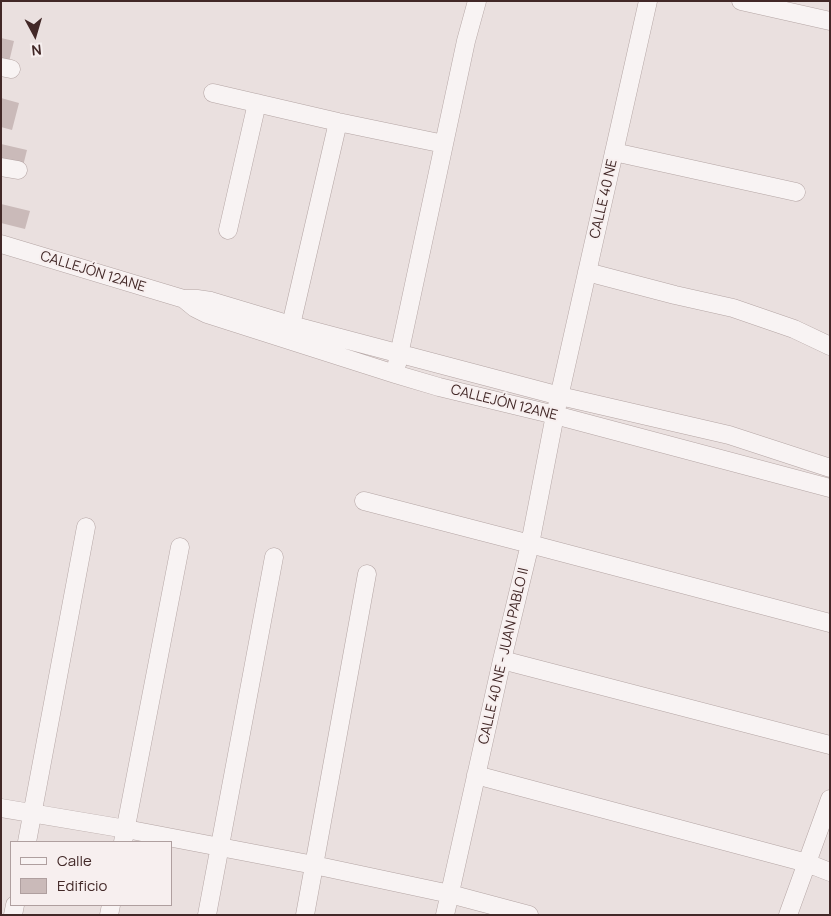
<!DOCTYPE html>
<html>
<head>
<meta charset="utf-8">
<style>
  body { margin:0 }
  #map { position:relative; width:831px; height:916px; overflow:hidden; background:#eae0df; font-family:Manrope,sans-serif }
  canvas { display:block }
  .frame { position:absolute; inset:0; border:2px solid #422827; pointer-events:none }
  .legend { position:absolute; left:10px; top:841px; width:162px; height:65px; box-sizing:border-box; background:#f7efef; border:1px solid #af9f9f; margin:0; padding:6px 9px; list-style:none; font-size:15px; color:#422827 }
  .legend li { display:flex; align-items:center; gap:10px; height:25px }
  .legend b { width:25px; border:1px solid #af9f9f }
  .north { position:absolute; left:10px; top:10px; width:50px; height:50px; -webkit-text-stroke:4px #f7efef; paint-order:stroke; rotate:174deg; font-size:14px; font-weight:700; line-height:20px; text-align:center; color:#422827 }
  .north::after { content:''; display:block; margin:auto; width:18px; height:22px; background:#422827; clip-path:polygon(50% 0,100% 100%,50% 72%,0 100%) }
</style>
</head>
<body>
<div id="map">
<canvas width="831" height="916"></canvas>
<div class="frame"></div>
<ul class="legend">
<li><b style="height:6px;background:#f8f3f3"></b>Calle</li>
<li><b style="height:14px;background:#cabab9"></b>Edificio</li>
</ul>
<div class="north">N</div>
</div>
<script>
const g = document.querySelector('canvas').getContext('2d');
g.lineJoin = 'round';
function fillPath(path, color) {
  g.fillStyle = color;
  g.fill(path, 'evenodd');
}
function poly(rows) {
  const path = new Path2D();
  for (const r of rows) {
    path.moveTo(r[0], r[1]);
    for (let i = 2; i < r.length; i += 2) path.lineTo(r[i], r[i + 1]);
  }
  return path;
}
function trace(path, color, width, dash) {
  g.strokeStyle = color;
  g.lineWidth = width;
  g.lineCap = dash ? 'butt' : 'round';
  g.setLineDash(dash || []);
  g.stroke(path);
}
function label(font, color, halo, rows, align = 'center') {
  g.font = font + ' Manrope,sans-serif';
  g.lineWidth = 4;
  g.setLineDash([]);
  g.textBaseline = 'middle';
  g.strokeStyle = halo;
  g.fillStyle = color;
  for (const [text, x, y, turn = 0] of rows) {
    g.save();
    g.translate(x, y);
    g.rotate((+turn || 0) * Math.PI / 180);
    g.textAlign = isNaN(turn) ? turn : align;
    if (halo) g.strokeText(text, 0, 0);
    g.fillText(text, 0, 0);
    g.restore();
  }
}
const building = poly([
  [1,38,14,41,9,62,1,60],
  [1,98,19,103,12,130,1,127],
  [1,144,27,150,23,166,1,161],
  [1,204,30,211,25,229,1,223]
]);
const minor = poly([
  [741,1,830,21],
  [1,67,11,69],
  [213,93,338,122,444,144],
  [614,152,796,192],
  [1,167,18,170],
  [228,230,257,103],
  [1,244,184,299,197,299,211,301,291,325,560,396,729,435,830,468],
  [587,272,675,295,733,308,794,329,830,346],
  [184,299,195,308,207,314,395,374,439,387,555,415,830,488],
  [291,325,338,122],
  [397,364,466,41,477,1],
  [364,501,530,544,830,623],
  [502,660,830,745],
  [476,775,807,863,830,872],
  [1,808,126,829,314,865,450,894,529,915],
  [27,842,86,527],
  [123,842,180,547],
  [13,915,15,905],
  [109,915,111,905],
  [207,915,274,557],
  [305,915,367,574],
  [445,915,502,660,530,544,555,415,648,1],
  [788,915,830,799]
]);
const streetNames = [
  ["CALLE 40 NE",604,199,-77],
  ["CALLEJÓN 12ANE",93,272,17],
  ["CALLEJÓN 12ANE",504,403,14],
  ["CALLE 40 NE - JUAN PABLO II",504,656,-77]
];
fillPath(building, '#cabab9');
trace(minor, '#b4a5a4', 19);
trace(minor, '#f8f3f3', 18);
label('14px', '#422827', '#f7efef', streetNames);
</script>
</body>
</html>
